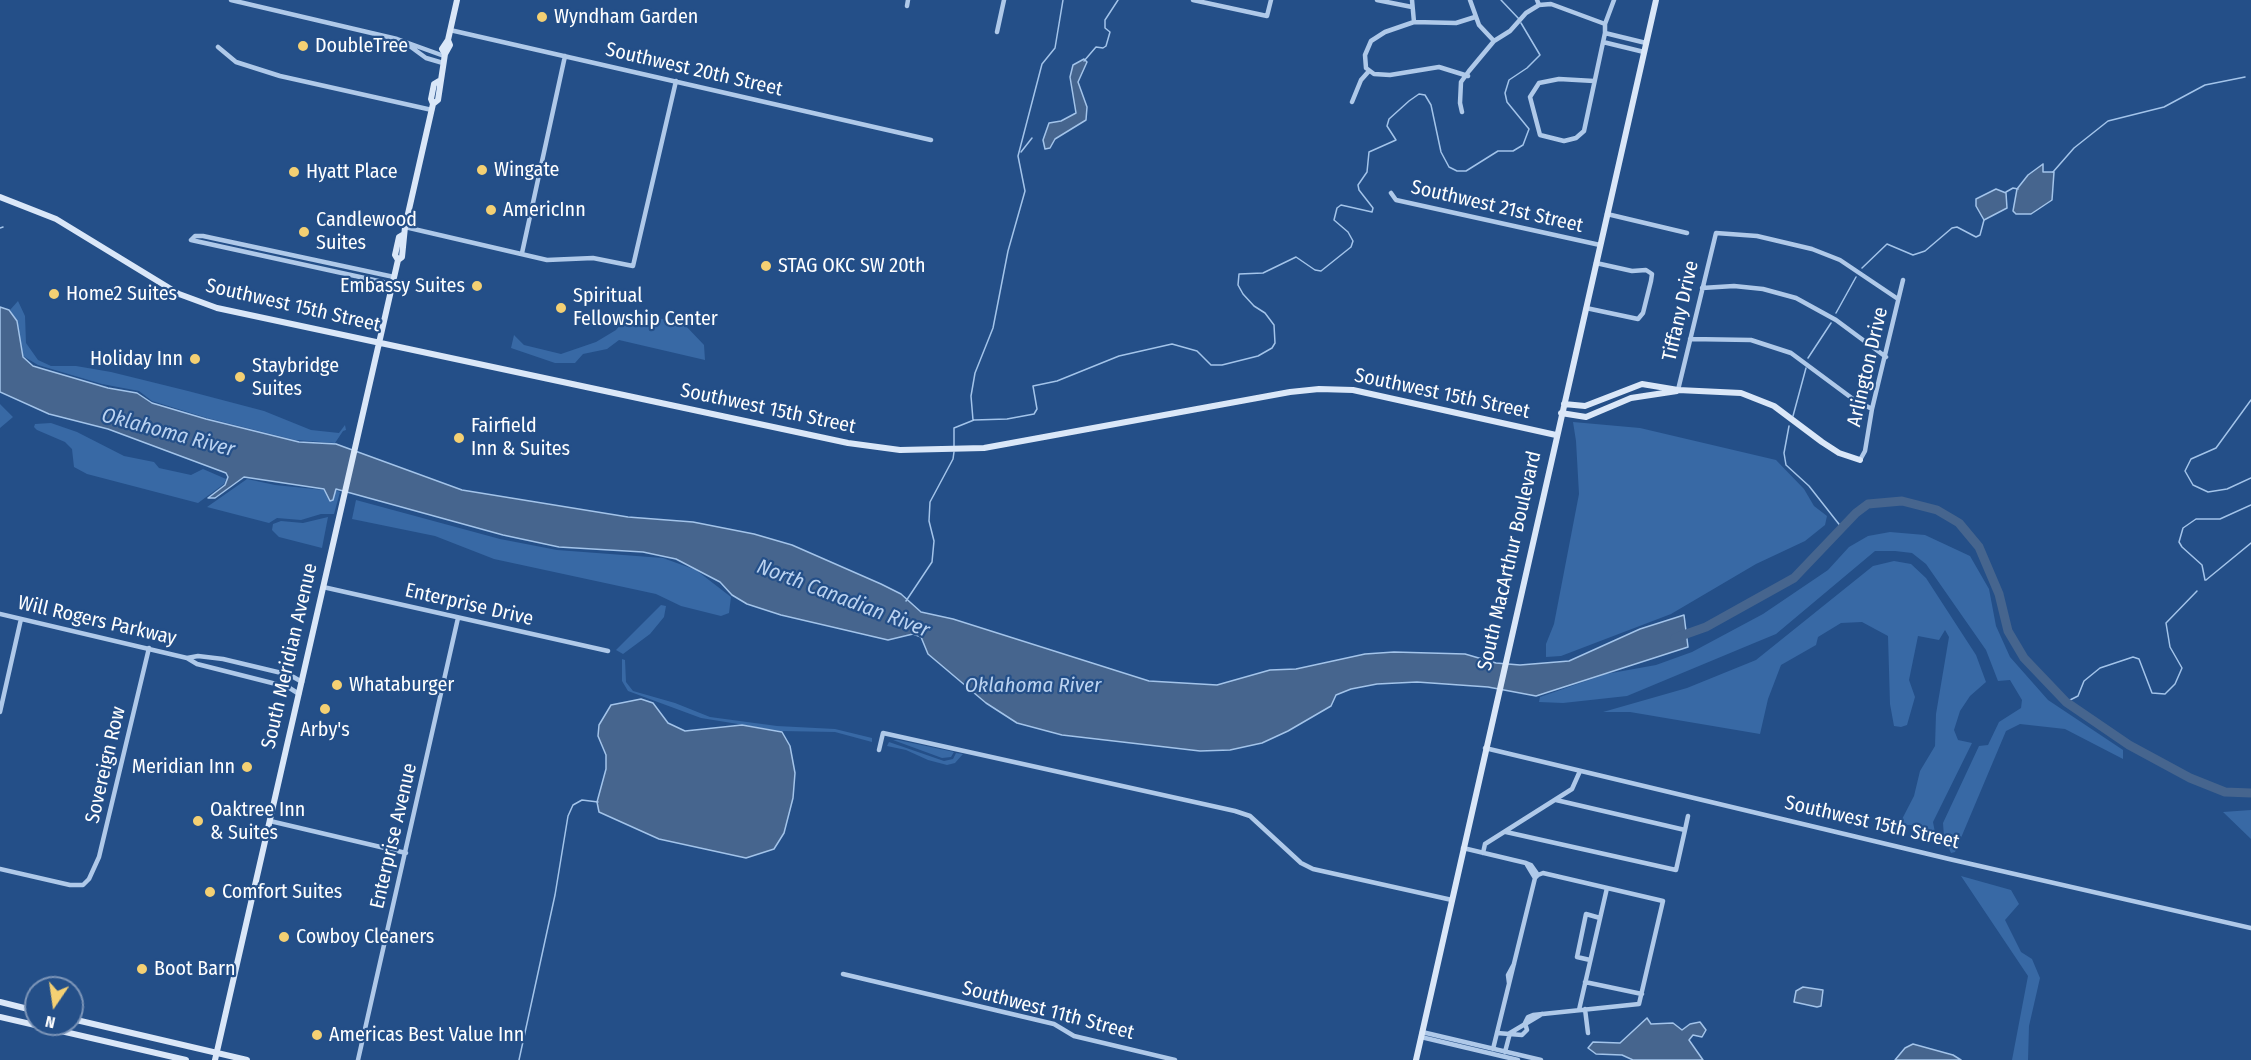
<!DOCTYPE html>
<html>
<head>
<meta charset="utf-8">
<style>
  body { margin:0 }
  #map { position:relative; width:2251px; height:1060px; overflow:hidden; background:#244f88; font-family:"Fira Sans Condensed",sans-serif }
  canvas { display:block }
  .north { position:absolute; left:24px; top:976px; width:60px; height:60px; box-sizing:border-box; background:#244f88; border:2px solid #7c95b8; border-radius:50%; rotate:193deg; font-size:16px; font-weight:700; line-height:24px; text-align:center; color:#fff }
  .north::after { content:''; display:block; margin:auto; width:21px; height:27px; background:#f4d073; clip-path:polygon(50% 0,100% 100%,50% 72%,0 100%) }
</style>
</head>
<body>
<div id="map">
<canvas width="2251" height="1060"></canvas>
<div class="north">N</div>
</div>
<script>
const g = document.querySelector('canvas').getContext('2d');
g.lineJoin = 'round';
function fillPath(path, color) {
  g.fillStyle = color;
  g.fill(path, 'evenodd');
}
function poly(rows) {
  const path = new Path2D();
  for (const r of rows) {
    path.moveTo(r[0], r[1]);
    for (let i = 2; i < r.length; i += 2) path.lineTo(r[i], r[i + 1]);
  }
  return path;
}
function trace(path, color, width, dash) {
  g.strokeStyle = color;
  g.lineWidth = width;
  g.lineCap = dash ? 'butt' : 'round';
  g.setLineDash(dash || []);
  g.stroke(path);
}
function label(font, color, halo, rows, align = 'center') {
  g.font = font + ' "Fira Sans Condensed",sans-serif';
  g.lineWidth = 4.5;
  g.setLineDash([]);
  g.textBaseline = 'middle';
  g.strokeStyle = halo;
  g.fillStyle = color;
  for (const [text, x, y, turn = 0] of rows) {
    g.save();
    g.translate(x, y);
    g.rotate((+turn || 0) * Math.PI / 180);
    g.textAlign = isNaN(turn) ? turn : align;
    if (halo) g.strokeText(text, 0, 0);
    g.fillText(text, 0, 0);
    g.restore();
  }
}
const green = poly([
  [18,301,25,316,26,343,38,360,51,366,76,366,111,372,188,391,264,411,311,430,339,433,345,425,346,430,343,431,335,443,295,440,207,418,152,401,139,391,102,384,38,365,23,356,17,321,10,310],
  [631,312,684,324,704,345,705,360,619,340,607,349,583,354,575,363,555,363,511,348,514,335,524,345,561,354,596,342,616,330],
  [0,404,13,417,0,428],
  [1573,422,1640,428,1776,460,1804,489,1814,506,1827,516,1825,525,1805,541,1756,564,1671,614,1561,656,1546,657,1546,644,1554,624,1579,494,1576,441],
  [51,423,77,432,124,456,154,462,159,468,191,475,203,469,226,479,224,484,198,503,87,474,74,467,72,449,65,442,37,430,34,427,35,424],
  [247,479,275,485,324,490,330,501,333,500,335,490,340,492,334,514,321,514,301,520,277,518,269,523,207,507],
  [356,500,500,539,557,550,663,558,696,570,731,597,729,613,721,616,681,606,656,594,494,559,435,536,352,519],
  [328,517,322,548,279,537,272,530,273,524,281,521,303,523],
  [1890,532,1925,535,1970,556,1989,589,1996,626,2010,657,2048,700,2123,750,2123,759,2065,729,2020,724,2006,731,1955,852,1951,853,1944,837,1943,823,1979,746,1988,745,1999,722,2021,708,2022,700,2010,680,1998,681,1986,650,1926,564,1912,553,1895,551,1875,551,1776,634,1747,646,1627,696,1563,703,1539,702,1540,697,1606,674,1656,665,1692,652,1763,614,1828,570,1849,547,1868,536],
  [1894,561,1911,564,1926,578,1976,655,1986,682,1970,696,1960,711,1954,730,1958,740,1972,743,1933,822,1936,838,1932,841,1914,825,1899,825,1914,796,1920,771,1935,746,1936,714,1949,637,1945,630,1939,640,1918,636,1909,680,1915,697,1907,725,1901,727,1894,726,1890,704,1888,636,1862,622,1841,623,1818,637,1816,645,1781,665,1768,699,1760,734,1630,712,1603,712,1687,688,1756,660,1873,566],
  [661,605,666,606,664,617,650,634,623,654,616,650],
  [622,659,625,660,626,682,633,691,675,703,710,717,777,726,835,729,872,738,872,742,835,732,781,731,701,718,628,691,622,681],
  [893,740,898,740,954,752,951,757,942,758],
  [889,742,944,761,953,759,956,753,963,754,955,763,947,765,928,760,906,750,887,746],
  [2251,810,2251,839,2223,812],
  [1961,876,2011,890,2019,904,2005,920,2021,952,2032,959,2040,978,2029,1026,2028,1060,2012,1060,2028,976]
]);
const water = poly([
  [1084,59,1087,62,1078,82,1087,107,1086,120,1055,139,1050,148,1045,149,1043,140,1049,123,1061,121,1076,113,1070,77,1073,65,1084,59],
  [2043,164,2043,172,2054,172,2052,200,2031,214,2016,214,2013,211,2017,189,2028,175,2043,164],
  [1996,189,2006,193,2007,208,1984,220,1976,206,1976,199,1996,189],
  [0,307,9,310,17,321,23,357,33,366,43,369,108,388,137,393,152,403,206,419,299,442,336,444,462,490,628,517,693,522,754,534,792,545,881,584,901,594,921,612,953,619,1149,681,1217,685,1270,670,1296,669,1365,654,1394,652,1465,654,1496,663,1520,665,1569,661,1640,629,1684,615,1688,647,1536,696,1488,687,1417,682,1377,684,1351,689,1336,695,1331,706,1288,731,1262,743,1230,750,1200,751,1062,735,1017,723,986,703,928,654,921,637,913,634,888,640,781,615,747,604,732,595,720,582,676,559,643,552,559,547,503,535,336,489,333,500,330,501,324,489,244,477,215,498,208,498,225,485,228,477,226,473,108,429,49,414,0,392,0,307],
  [641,699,653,703,668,723,685,731,742,725,782,732,790,746,795,773,793,798,784,833,774,849,746,858,659,839,599,812,597,802,606,769,606,755,598,736,599,725,611,705,641,699],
  [1803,987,1823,990,1821,1006,1817,1007,1794,1002,1796,991,1803,987],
  [1647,1018,1651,1024,1673,1023,1682,1030,1690,1024,1700,1022,1706,1030,1702,1037,1693,1035,1689,1040,1703,1060,1633,1060,1622,1055,1596,1054,1588,1048,1593,1042,1620,1043,1647,1018],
  [1913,1044,1953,1055,1961,1060,1895,1060,1905,1048,1913,1044]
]);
const stream = poly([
  [1501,0,1519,19],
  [1084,61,1096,47,1103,48,1106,46,1110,32,1105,28,1105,20,1118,0],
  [1021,152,1032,138],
  [2053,172,2074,148,2108,121,2164,107,2205,85,2245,77],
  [2006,192,2013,188,2018,189],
  [0,228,3,227],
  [1862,268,1887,244,1913,255,1925,251,1952,228,1957,227,1976,237,1980,235,1984,220],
  [1836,313,1856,277],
  [1808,358,1831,323],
  [2251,400,2216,448,2191,459,2185,471,2193,485,2208,492,2227,489,2251,478],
  [1793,416,1806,368],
  [973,420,971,396,975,373,993,328,1008,251,1025,191,1018,156,1042,64,1055,48,1063,0],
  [1789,426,1784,453,1786,465,1809,486,1842,528],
  [954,448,954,428,974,420,1007,419,1034,414,1037,409,1033,386,1057,381,1119,356,1172,344,1197,351,1211,365,1222,365,1258,356,1272,348,1275,343,1274,325,1265,313,1254,306,1243,294,1238,285,1239,274,1263,273,1296,257,1315,270,1321,271,1351,247,1353,241,1348,232,1334,220,1337,208,1341,205,1372,212,1373,208,1359,190,1358,185,1367,172,1369,152,1396,140,1387,126,1389,119,1409,101,1419,94,1425,95,1431,105,1441,152,1449,167,1457,171,1466,171,1498,151,1513,151,1523,145,1529,129,1507,102,1505,93,1509,80,1527,68,1540,55,1521,23],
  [2205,580,2202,565,2182,547,2179,542,2183,528,2196,519,2220,519,2251,505],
  [2206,580,2251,543],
  [906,601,932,562,934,541,929,521,930,502,953,459,954,452],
  [2066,702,2078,696,2084,681,2100,668,2133,657,2139,659,2152,693,2165,694,2175,684,2182,668,2170,647,2166,623,2197,591],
  [519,1060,555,895,568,816,573,805,582,800,598,802]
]);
const river = poly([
  [1675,638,1706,627,1794,578,1856,513,1868,504,1902,501,1937,510,1959,523,1979,547,1999,594,2008,631,2024,658,2066,702,2129,745,2190,778,2225,792,2251,793]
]);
const street = poly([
  [231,0,397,39,444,56],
  [1193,0,1267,16,1271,0],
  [1377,0,1412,7],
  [1412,0,1414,22],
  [1470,0,1479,25,1494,41],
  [1537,0,1539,5,1551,4,1605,24],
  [907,6,908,0],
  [450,30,931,140],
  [997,32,1004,0],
  [1605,33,1646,43],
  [1603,42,1644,52],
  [218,47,236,62,280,76,432,110],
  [411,47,426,58,443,63],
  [1468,76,1439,67,1390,75,1374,74,1366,68,1365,55,1371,41,1385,32,1414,22,1456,23,1475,17],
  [1594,81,1559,79,1539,83,1530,97,1540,135,1564,141,1576,138,1584,131,1605,33,1605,24,1614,0],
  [1352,102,1361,80,1369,71],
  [1462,112,1460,103,1461,82,1469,71,1494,41,1510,31,1526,13,1539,5],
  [1391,193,1396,200,1600,245],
  [1607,214,1687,233],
  [405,227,547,260,593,258,633,266,676,81],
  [191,240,195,236,203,236,394,277],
  [191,240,392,284],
  [522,253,565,56],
  [1702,288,1734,286,1763,289,1796,298,1836,320,1886,357],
  [1586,308,1638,319,1643,313,1651,281,1652,274,1646,270,1632,271,1596,263],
  [1690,339,1751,340,1791,353,1853,399,1872,409],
  [1678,390,1716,233,1757,236,1812,249,1840,260,1898,299],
  [1860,460,1865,451,1872,409,1903,280],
  [323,587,608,651],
  [0,614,187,658,197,664,288,687,299,694],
  [187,658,198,656,223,659,290,675,302,682],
  [0,712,21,619],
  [1485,748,1949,859,2251,928],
  [879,750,883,733,1235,811,1250,816,1301,863,1313,869,1452,900],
  [270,821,406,853],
  [1685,830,1688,816],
  [1506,832,1676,870,1685,830,1556,800],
  [1463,848,1526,863,1531,865,1538,875],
  [1483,853,1485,844,1572,789,1580,771],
  [1526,863,1535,878],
  [0,869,70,885,83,885,89,879,99,857,149,648],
  [1590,960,1577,957,1586,914,1600,918],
  [843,974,1054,1024,1074,1036,1175,1060],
  [1585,982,1642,994],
  [1509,983,1508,975,1514,964],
  [1585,1009,1588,1033],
  [1579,1010,1607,888],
  [1422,1032,1541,1060],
  [1421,1037,1518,1060],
  [1493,1049,1535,878,1538,875,1543,873,1663,901,1639,1004,1533,1015,1528,1017,1525,1023,1527,1030,1522,1035,1497,1033],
  [1505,1052,1510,1033,1542,1014],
  [358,1060,458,618]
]);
const secondary = poly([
  [445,54,442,49,448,40,457,0],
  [433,104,431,99,434,84,439,81],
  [0,197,56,219,179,294,217,308,848,443,900,450,984,448,1290,392,1319,389,1353,390,1556,435],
  [398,260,395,255,399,237,404,234],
  [1564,404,1585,406,1642,384,1678,390,1741,393,1774,406,1822,442,1839,453,1860,460],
  [1561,413,1586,417,1631,398,1677,391],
  [0,1002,36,1011],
  [0,1017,186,1060],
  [72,1019,247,1060],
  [215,1060,398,260,402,257,405,227,433,104,438,100,445,54,450,45,448,40],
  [1416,1060,1656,0]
]);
const markers = [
  [542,17,6,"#f4d073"],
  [303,46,6,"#f4d073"],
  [482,170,6,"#f4d073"],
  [294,172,6,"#f4d073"],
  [491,210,6,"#f4d073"],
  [304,232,6,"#f4d073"],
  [766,266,6,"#f4d073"],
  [477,286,6,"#f4d073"],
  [54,294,6,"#f4d073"],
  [561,308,6,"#f4d073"],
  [195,359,6,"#f4d073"],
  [240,377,6,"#f4d073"],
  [459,438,6,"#f4d073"],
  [337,685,6,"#f4d073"],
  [325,709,6,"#f4d073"],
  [247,767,6,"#f4d073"],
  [198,821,6,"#f4d073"],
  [210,892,6,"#f4d073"],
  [284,937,6,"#f4d073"],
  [142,969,6,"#f4d073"],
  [317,1035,6,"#f4d073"]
];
const poiNames = [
  ["Wyndham Garden",554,17],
  ["DoubleTree",315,46],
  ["Wingate",494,170],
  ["Hyatt Place",306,172],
  ["AmericInn",503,210],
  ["Candlewood",316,220],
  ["Suites",316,243],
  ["STAG OKC SW 20th",778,266],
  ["Embassy Suites",465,286,"right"],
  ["Home2 Suites",66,294],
  ["Spiritual",573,296],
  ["Fellowship Center",573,319],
  ["Holiday Inn",183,359,"right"],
  ["Staybridge",252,366],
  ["Suites",252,389],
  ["Fairfield",471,426],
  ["Inn & Suites",471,449],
  ["Whataburger",349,685],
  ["Arby's",325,730,"center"],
  ["Meridian Inn",235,767,"right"],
  ["Oaktree Inn",210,810],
  ["& Suites",210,833],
  ["Comfort Suites",222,892],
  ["Cowboy Cleaners",296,937],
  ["Boot Barn",154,969],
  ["Americas Best Value Inn",329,1035]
];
const streetNames = [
  ["Southwest 20th Street",694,70,13],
  ["Southwest 21st Street",1497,207,13],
  ["Southwest 15th Street",293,306,13],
  ["Tiffany Drive",1681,311,-77],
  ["Arlington Drive",1868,367,-77],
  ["Southwest 15th Street",1442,394,12],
  ["Southwest 15th Street",768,409,12],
  ["South MacArthur Boulevard",1510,561,-77],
  ["Enterprise Drive",469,605,13],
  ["Will Rogers Parkway",97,621,13],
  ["South Meridian Avenue",290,656,-77],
  ["Sovereign Row",106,765,-77],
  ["Southwest 15th Street",1872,823,13],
  ["Enterprise Avenue",394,836,-77],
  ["Southwest 11th Street",1048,1011,15]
];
const waterNames = [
  ["Oklahoma River",168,433,15],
  ["North Canadian River",843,599,21],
  ["Oklahoma River",1033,686]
];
fillPath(green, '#3869a5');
fillPath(water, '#46658e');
trace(water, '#a3c4ea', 1.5);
trace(stream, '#a3c4ea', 1.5);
trace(river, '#46658e', 9);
trace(street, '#afc9e9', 4.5);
trace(secondary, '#dae7f8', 6);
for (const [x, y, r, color] of markers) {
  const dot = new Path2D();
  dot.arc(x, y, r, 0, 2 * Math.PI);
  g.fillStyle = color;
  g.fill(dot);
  trace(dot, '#244f88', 2);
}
label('20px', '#fff', '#244f88', poiNames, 'left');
label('20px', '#fff', '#244f88', streetNames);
label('italic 21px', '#bbd3f1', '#244f88', waterNames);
</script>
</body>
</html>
